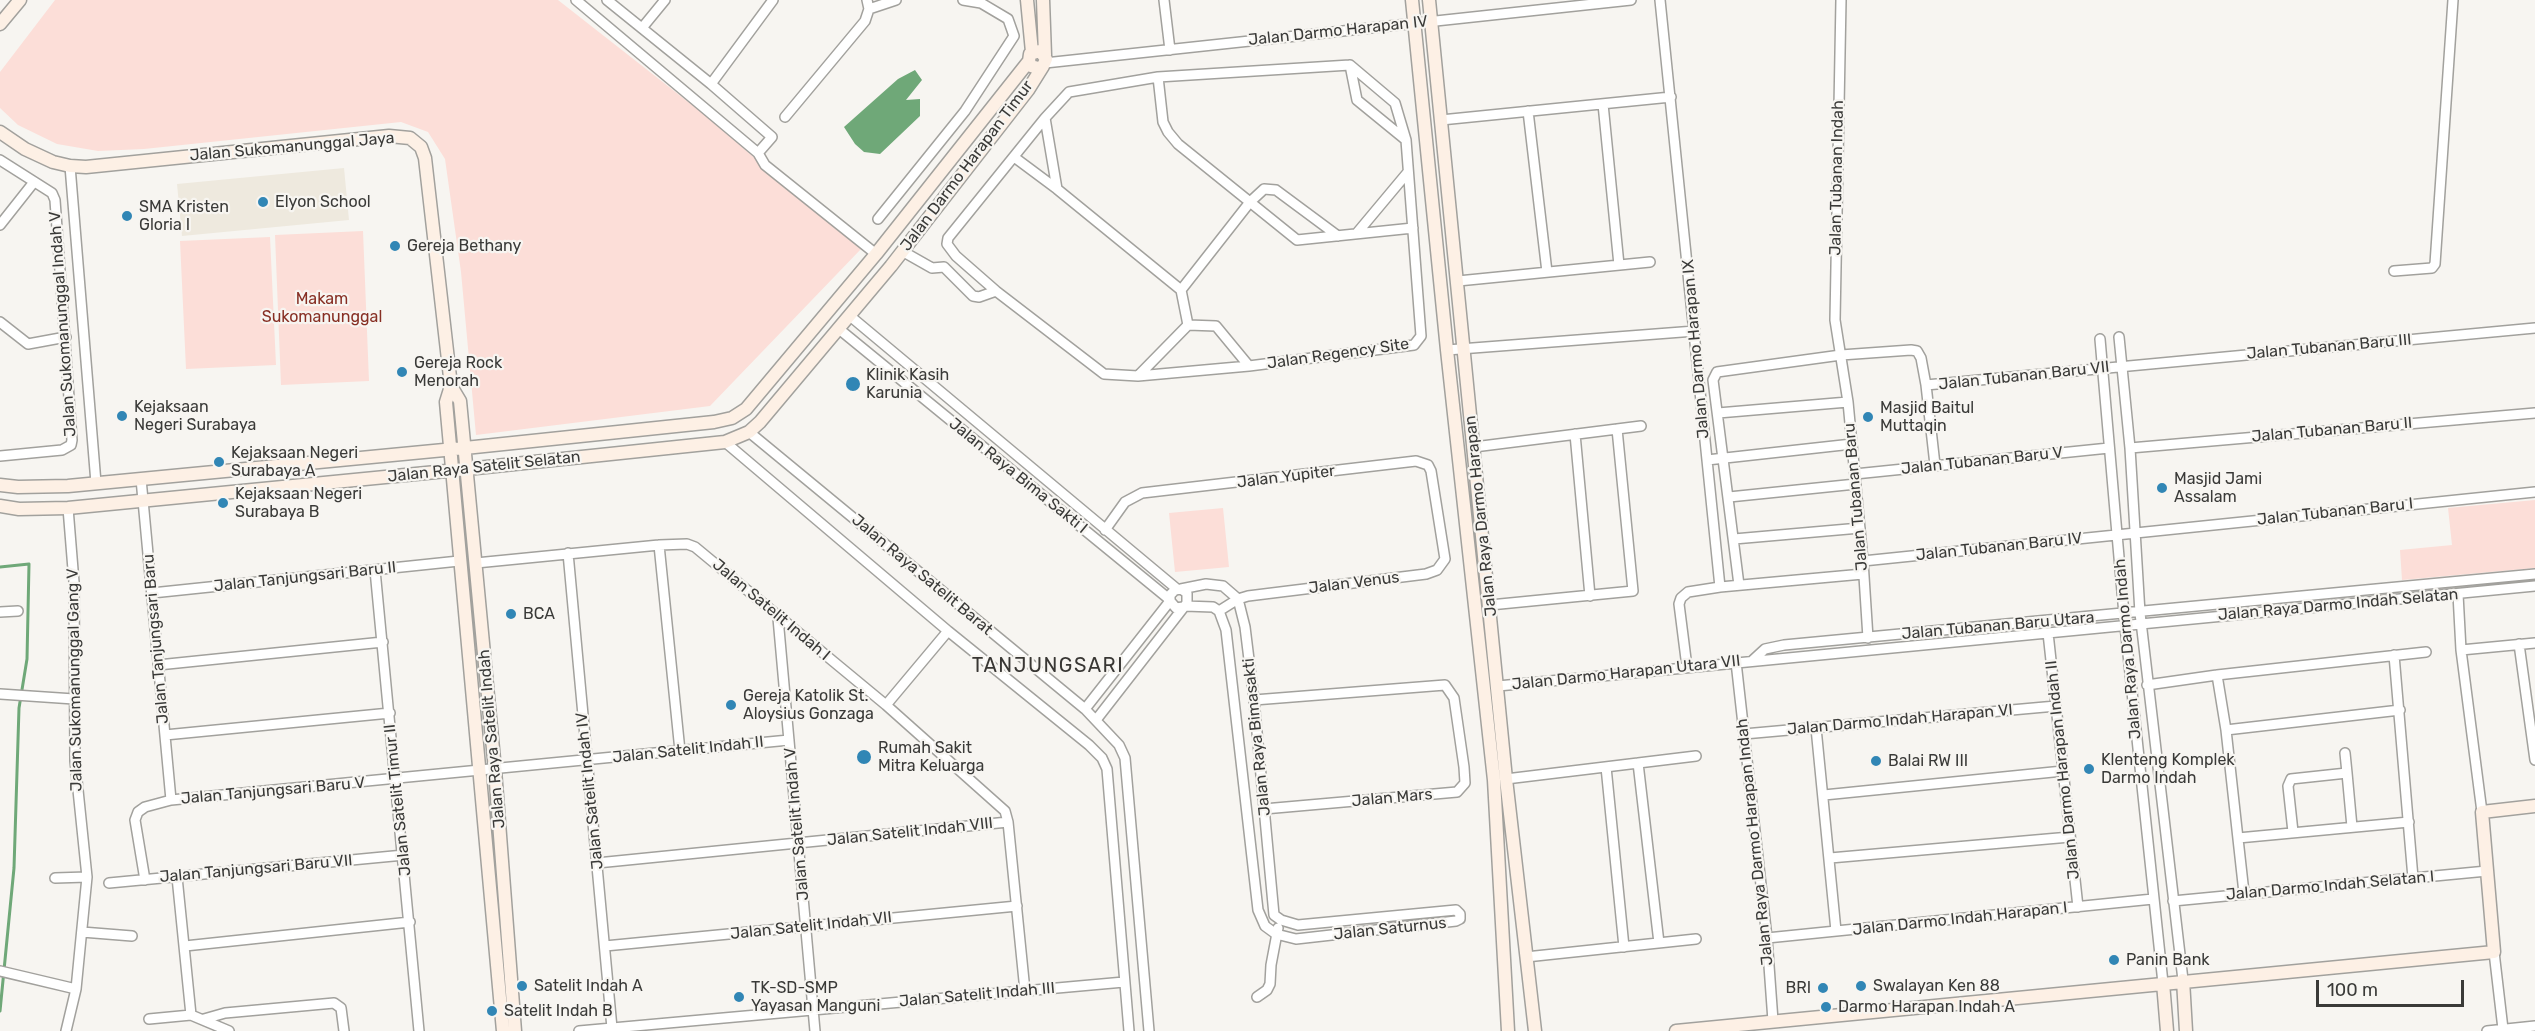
<!DOCTYPE html>
<html>
<head>
<meta charset="utf-8">
<style>
  body { margin:0 }
  #map { position:relative; width:2535px; height:1031px; overflow:hidden; background:#f7f5f1; font-family:Rubik,sans-serif }
  canvas { display:block }
  .scale { position:absolute; left:2316px; top:980px; width:148px; height:27px; box-sizing:border-box; border:3px solid #3a3a38; border-top:0; padding-left:8px; font-size:18px; line-height:21px; white-space:nowrap; color:#3a3a38; -webkit-text-stroke:4px #f7f5f1; paint-order:stroke }
</style>
</head>
<body>
<div id="map">
<canvas width="2535" height="1031"></canvas>
<div class="scale">100 m</div>
</div>
<script>
const g = document.querySelector('canvas').getContext('2d');
g.lineJoin = 'round';
function fillPath(path, color) {
  g.fillStyle = color;
  g.fill(path, 'evenodd');
}
function poly(rows) {
  const path = new Path2D();
  for (const r of rows) {
    path.moveTo(r[0], r[1]);
    for (let i = 2; i < r.length; i += 2) path.lineTo(r[i], r[i + 1]);
  }
  return path;
}
function trace(path, color, width, dash) {
  g.strokeStyle = color;
  g.lineWidth = width;
  g.lineCap = dash ? 'butt' : 'round';
  g.setLineDash(dash || []);
  g.stroke(path);
}
function label(font, color, halo, rows, align = 'center') {
  g.font = font + ' Rubik,sans-serif';
  g.lineWidth = 4.5;
  g.setLineDash([]);
  g.textBaseline = 'middle';
  g.strokeStyle = halo;
  g.fillStyle = color;
  for (const [text, x, y, turn = 0] of rows) {
    g.save();
    g.translate(x, y);
    g.rotate((+turn || 0) * Math.PI / 180);
    g.textAlign = isNaN(turn) ? turn : align;
    if (halo) g.strokeText(text, 0, 0);
    g.fillText(text, 0, 0);
    g.restore();
  }
}
const built = poly([
  [344,168,349,220,182,236,177,184]
]);
const green = poly([
  [55,0,558,0,701,112,861,249,710,406,476,435,461,272,445,159,428,132,401,122,144,149,98,151,57,144,18,125,0,108,0,72],
  [363,231,369,381,281,385,275,235],
  [270,237,276,365,186,369,180,241],
  [2535,500,2535,568,2402,580,2400,550,2452,545,2448,508],
  [1223,508,1229,567,1175,572,1169,513]
]);
const water = poly([
  [915,70,922,80,906,100,920,99,920,116,880,154,864,152,855,144,844,127,898,79]
]);
const stream = poly([
  [0,567,29,564,27,659,19,708,14,868,0,1011]
]);
const street = poly([
  [576,0,758,153,765,165,876,254],
  [607,0,711,84,772,137,758,153],
  [1164,0,1170,50],
  [1660,0,1720,587,1688,592,1681,598,1679,604,1687,667],
  [1841,0,1835,320,1848,402,1863,561,1868,638],
  [869,9,896,0],
  [642,28,665,0],
  [1045,63,1631,0],
  [1350,65,1395,103,1406,140,1421,336,1414,345,1249,366,1138,376,1104,374,996,291,956,256,947,244,948,238,1045,118,1069,92,1158,77,1350,65],
  [1350,65,1357,100,1406,140],
  [1158,77,1163,122,1168,132,1178,144,1297,240,1413,228],
  [711,84,773,0],
  [1603,104,1619,265],
  [1528,111,1547,272],
  [785,117,865,21,869,9,867,0],
  [1045,118,1057,189],
  [1441,120,1671,97],
  [1014,157,1057,189,1181,290,1188,325,1138,376],
  [0,160,52,193,55,200,72,440,71,445,62,450,0,456],
  [70,166,96,483],
  [878,219,965,111,1014,36,1008,19,981,3,963,0],
  [0,225,34,182],
  [1357,233,1408,172],
  [902,251,932,268,944,267,973,296,979,297,996,291],
  [2394,271,2432,268,2435,264,2453,0],
  [1458,281,1650,262],
  [1181,290,1250,202,1264,189,1276,190,1338,236],
  [850,316,1177,589],
  [0,322,28,344,66,337],
  [1188,325,1216,326,1249,366],
  [839,329,1169,599],
  [2119,337,2130,448,2140,613,2183,980],
  [2100,339,2125,626,2163,983],
  [1447,350,1695,331],
  [1926,385,2535,328],
  [1718,413,1848,402],
  [749,432,1085,709,1119,745,1125,758,1149,1031],
  [1575,434,1590,596],
  [725,442,948,631,1089,745,1102,758,1107,769,1129,1031],
  [1474,447,1641,426],
  [2130,448,2535,413],
  [1707,460,1852,444],
  [1855,474,2109,448],
  [141,479,171,800],
  [1729,497,1856,484],
  [1105,530,1125,502,1142,493,1416,461,1428,465,1431,471,1445,559,1437,570,1426,574,1248,596,1238,599,1219,611],
  [1734,539,1860,528],
  [659,545,680,751],
  [568,553,612,1028],
  [1863,561,2535,492],
  [476,563,659,545,687,544,695,547,886,705,1005,811,1008,822,1025,991],
  [375,570,419,1031],
  [1739,585,1713,380,1717,372,1841,355,1911,350,1917,351,1921,358,1926,385,1935,465],
  [1720,587,1863,574],
  [1181,589,1206,584,1223,586,1238,599,1245,627,1254,700,1274,915,1281,920,1298,925,1456,910,1460,914,1460,919,1456,921,1296,939,1276,934,1265,926,1258,910,1226,630,1219,611,1213,607,1185,606],
  [152,593,459,561],
  [2458,594,2461,650,2482,812],
  [1490,605,1633,591,1617,429],
  [0,612,18,611],
  [778,618,815,1031],
  [2048,633,2078,907],
  [2519,644,2535,760],
  [2461,650,2535,643],
  [2394,655,2413,878],
  [1753,660,1765,649,1784,645,2535,574],
  [1736,662,1767,938,1773,1021],
  [158,665,383,642],
  [2217,675,2226,730,2244,893],
  [2147,685,2217,675,2426,652],
  [1498,686,2535,586],
  [0,694,74,699],
  [1254,700,1445,685,1454,698,1464,767,1465,783,1457,792,1264,809],
  [886,705,948,631],
  [1085,709,1170,601],
  [1096,720,1187,603,1187,593,1181,589,1175,590,1170,595,1170,601,1176,608,1183,607],
  [1816,728,1836,931],
  [2226,730,2400,710],
  [1744,734,2056,706],
  [165,735,390,713],
  [2345,753,2347,773],
  [1638,763,1659,943],
  [1606,767,1624,947],
  [1506,779,1696,756],
  [1824,795,2063,771],
  [2293,832,2288,786,2291,779,2347,773,2352,827],
  [2238,838,2409,822],
  [1830,858,2070,837],
  [597,863,1008,822],
  [177,877,191,1015],
  [55,878,87,877],
  [145,880,135,820,138,812,145,807,171,800,789,740],
  [109,883,404,855],
  [2173,901,2487,871],
  [82,932,132,936],
  [1767,938,2153,899],
  [185,946,410,922],
  [605,946,1017,906],
  [2494,952,2503,1029],
  [1526,957,1696,939],
  [0,971,76,989],
  [1257,997,1267,990,1270,984,1271,965,1278,928],
  [149,1019,191,1015,229,1031],
  [204,1019,225,1013,334,1003,341,1008,344,1031],
  [66,1031,76,989,87,877,75,761,74,582,68,508],
  [579,1031,1124,982],
  [2487,1031,2535,1026]
]);
const secondary = poly([
  [1027,0,1032,52],
  [1043,0,1045,55],
  [1412,0,1447,350,1494,780,1508,1031],
  [1429,0,1506,779,1535,1031],
  [0,24,20,0],
  [0,132,25,149,53,162,70,166,86,167,389,136,410,138,421,147,425,158,451,386,460,401,495,770,515,1031],
  [451,386,446,402,503,1031],
  [0,485,18,487,68,486,465,448,714,422,732,418,746,409,876,254,1029,61,1030,54,1040,51,1046,59,1043,66,1038,68,1031,66,1029,61],
  [0,506,19,509,68,508,467,469,725,442,749,432,760,422,891,266,1028,90,1043,66],
  [2183,980,2186,1031],
  [2163,983,2167,1031],
  [1676,1031,2494,952,2482,812,2535,806]
]);
const markers = [
  [263,202,6,"#3186b5"],
  [127,216,6,"#3186b5"],
  [395,246,6,"#3186b5"],
  [402,372,6,"#3186b5"],
  [853,384,8,"#3186b5"],
  [122,416,6,"#3186b5"],
  [1868,417,6,"#3186b5"],
  [219,462,6,"#3186b5"],
  [2162,488,6,"#3186b5"],
  [223,503,6,"#3186b5"],
  [511,614,6,"#3186b5"],
  [731,705,6,"#3186b5"],
  [864,757,8,"#3186b5"],
  [1876,761,6,"#3186b5"],
  [2089,769,6,"#3186b5"],
  [2114,960,6,"#3186b5"],
  [522,986,6,"#3186b5"],
  [1861,986,6,"#3186b5"],
  [1823,988,6,"#3186b5"],
  [739,997,6,"#3186b5"],
  [1826,1007,6,"#3186b5"],
  [492,1011,6,"#3186b5"]
];
const streetNames = [
  ["Jalan Darmo Harapan IV",1338,31,-6],
  ["Jalan Sukomanunggal Jaya",292,147,-5],
  ["Jalan Darmo Harapan Timur",967,166,-53],
  ["Jalan Tubanan Indah",1837,178,-89],
  ["Jalan Sukomanunggal Indah V",63,324,-94],
  ["Jalan Tubanan Baru III",2329,347,-5],
  ["Jalan Darmo Harapan IX",1696,349,-95],
  ["Jalan Regency Site",1338,354,-8],
  ["Jalan Tubanan Baru VII",2024,376,-6],
  ["Jalan Tubanan Baru II",2332,430,-5],
  ["Jalan Tubanan Baru V",1982,461,-6],
  ["Jalan Raya Satelit Selatan",484,467,-6],
  ["Jalan Raya Bima Sakti I",1018,476,39],
  ["Jalan Yupiter",1286,477,-7],
  ["Jalan Tubanan Baru",1856,497,-95],
  ["Jalan Tubanan Baru I",2335,512,-6],
  ["Jalan Raya Darmo Harapan",1481,516,-96],
  ["Jalan Tubanan Baru IV",1999,547,-6],
  ["Jalan Raya Satelit Barat",922,575,40],
  ["Jalan Tanjungsari Baru II",305,577,-6],
  ["Jalan Venus",1354,583,-7],
  ["Jalan Raya Darmo Indah Selatan",2338,605,-5],
  ["Jalan Satelit Indah I",771,610,40],
  ["Jalan Tubanan Baru Utara",1998,626,-5],
  ["Jalan Tanjungsari Baru",156,639,-95],
  ["Jalan Raya Darmo Indah",2128,649,-95],
  ["Jalan Darmo Harapan Utara VII",1626,673,-6],
  ["Jalan Sukomanunggal Gang V",75,680,-91],
  ["Jalan Darmo Indah Harapan VI",1900,720,-5],
  ["Jalan Raya Bimasakti",1257,737,-96],
  ["Jalan Raya Satelit Indah",492,739,-95],
  ["Jalan Satelit Indah II",688,750,-6],
  ["Jalan Darmo Harapan Indah II",2063,770,-96],
  ["Jalan Tanjungsari Baru V",273,791,-5],
  ["Jalan Satelit Indah IV",590,791,-96],
  ["Jalan Mars",1392,798,-5],
  ["Jalan Satelit Timur II",398,800,-96],
  ["Jalan Satelit Indah V",797,824,-95],
  ["Jalan Satelit Indah VIII",910,832,-6],
  ["Jalan Raya Darmo Harapan Indah",1755,842,-96],
  ["Jalan Tanjungsari Baru VII",256,869,-5],
  ["Jalan Darmo Indah Selatan I",2330,886,-5],
  ["Jalan Darmo Indah Harapan I",1960,919,-6],
  ["Jalan Satelit Indah VII",811,926,-6],
  ["Jalan Saturnus",1390,929,-6],
  ["Jalan Satelit Indah III",977,995,-5]
];
const poiNames = [
  ["Elyon School",275,202],
  ["SMA Kristen",139,207],
  ["Gloria I",139,225],
  ["Gereja Bethany",407,246],
  ["Gereja Rock",414,363],
  ["Menorah",414,381],
  ["Klinik Kasih",866,375],
  ["Karunia",866,393],
  ["Kejaksaan",134,407],
  ["Negeri Surabaya",134,425],
  ["Masjid Baitul",1880,408],
  ["Muttaqin",1880,426],
  ["Kejaksaan Negeri",231,453],
  ["Surabaya A",231,471],
  ["Masjid Jami",2174,479],
  ["Assalam",2174,497],
  ["Kejaksaan Negeri",235,494],
  ["Surabaya B",235,512],
  ["BCA",523,614],
  ["Gereja Katolik St.",743,696],
  ["Aloysius Gonzaga",743,714],
  ["Rumah Sakit",878,748],
  ["Mitra Keluarga",878,766],
  ["Klenteng Komplek",2101,760],
  ["Darmo Indah",2101,778],
  ["Balai RW III",1888,761],
  ["Panin Bank",2126,960],
  ["Satelit Indah A",534,986],
  ["Swalayan Ken 88",1873,986],
  ["TK-SD-SMP",751,988],
  ["Yayasan Manguni",751,1006],
  ["BRI",1811,988,"right"],
  ["Darmo Harapan Indah A",1838,1007],
  ["Satelit Indah B",504,1011]
];
const parkNames = [
  ["Makam",322,299],
  ["Sukomanunggal",322,317]
];
const quarterNames = [
  ["TANJUNGSARI",1048,666]
];
fillPath(built, '#eee9de');
fillPath(green, '#fcded8');
fillPath(water, '#6fa878');
trace(stream, '#6fa878', 3);
trace(street, '#a2a19d', 12);
trace(secondary, '#a2a19d', 15);
trace(street, '#fff', 9);
trace(secondary, '#fdf0e5', 12);
for (const [x, y, r, color] of markers) {
  const dot = new Path2D();
  dot.arc(x, y, r, 0, 2 * Math.PI);
  g.fillStyle = color;
  g.fill(dot);
  trace(dot, '#f7f5f1', 2);
}
label('16px', '#3a3a38', '#f7f5f1', streetNames);
label('16px', '#3a3a38', '#f7f5f1', poiNames, 'left');
label('16px', '#872f24', '#f7f5f1', parkNames);
g.letterSpacing = '1.5px';
label('20px', '#393734', '#f7f5f1', quarterNames);
g.letterSpacing = '0px';
</script>
</body>
</html>
